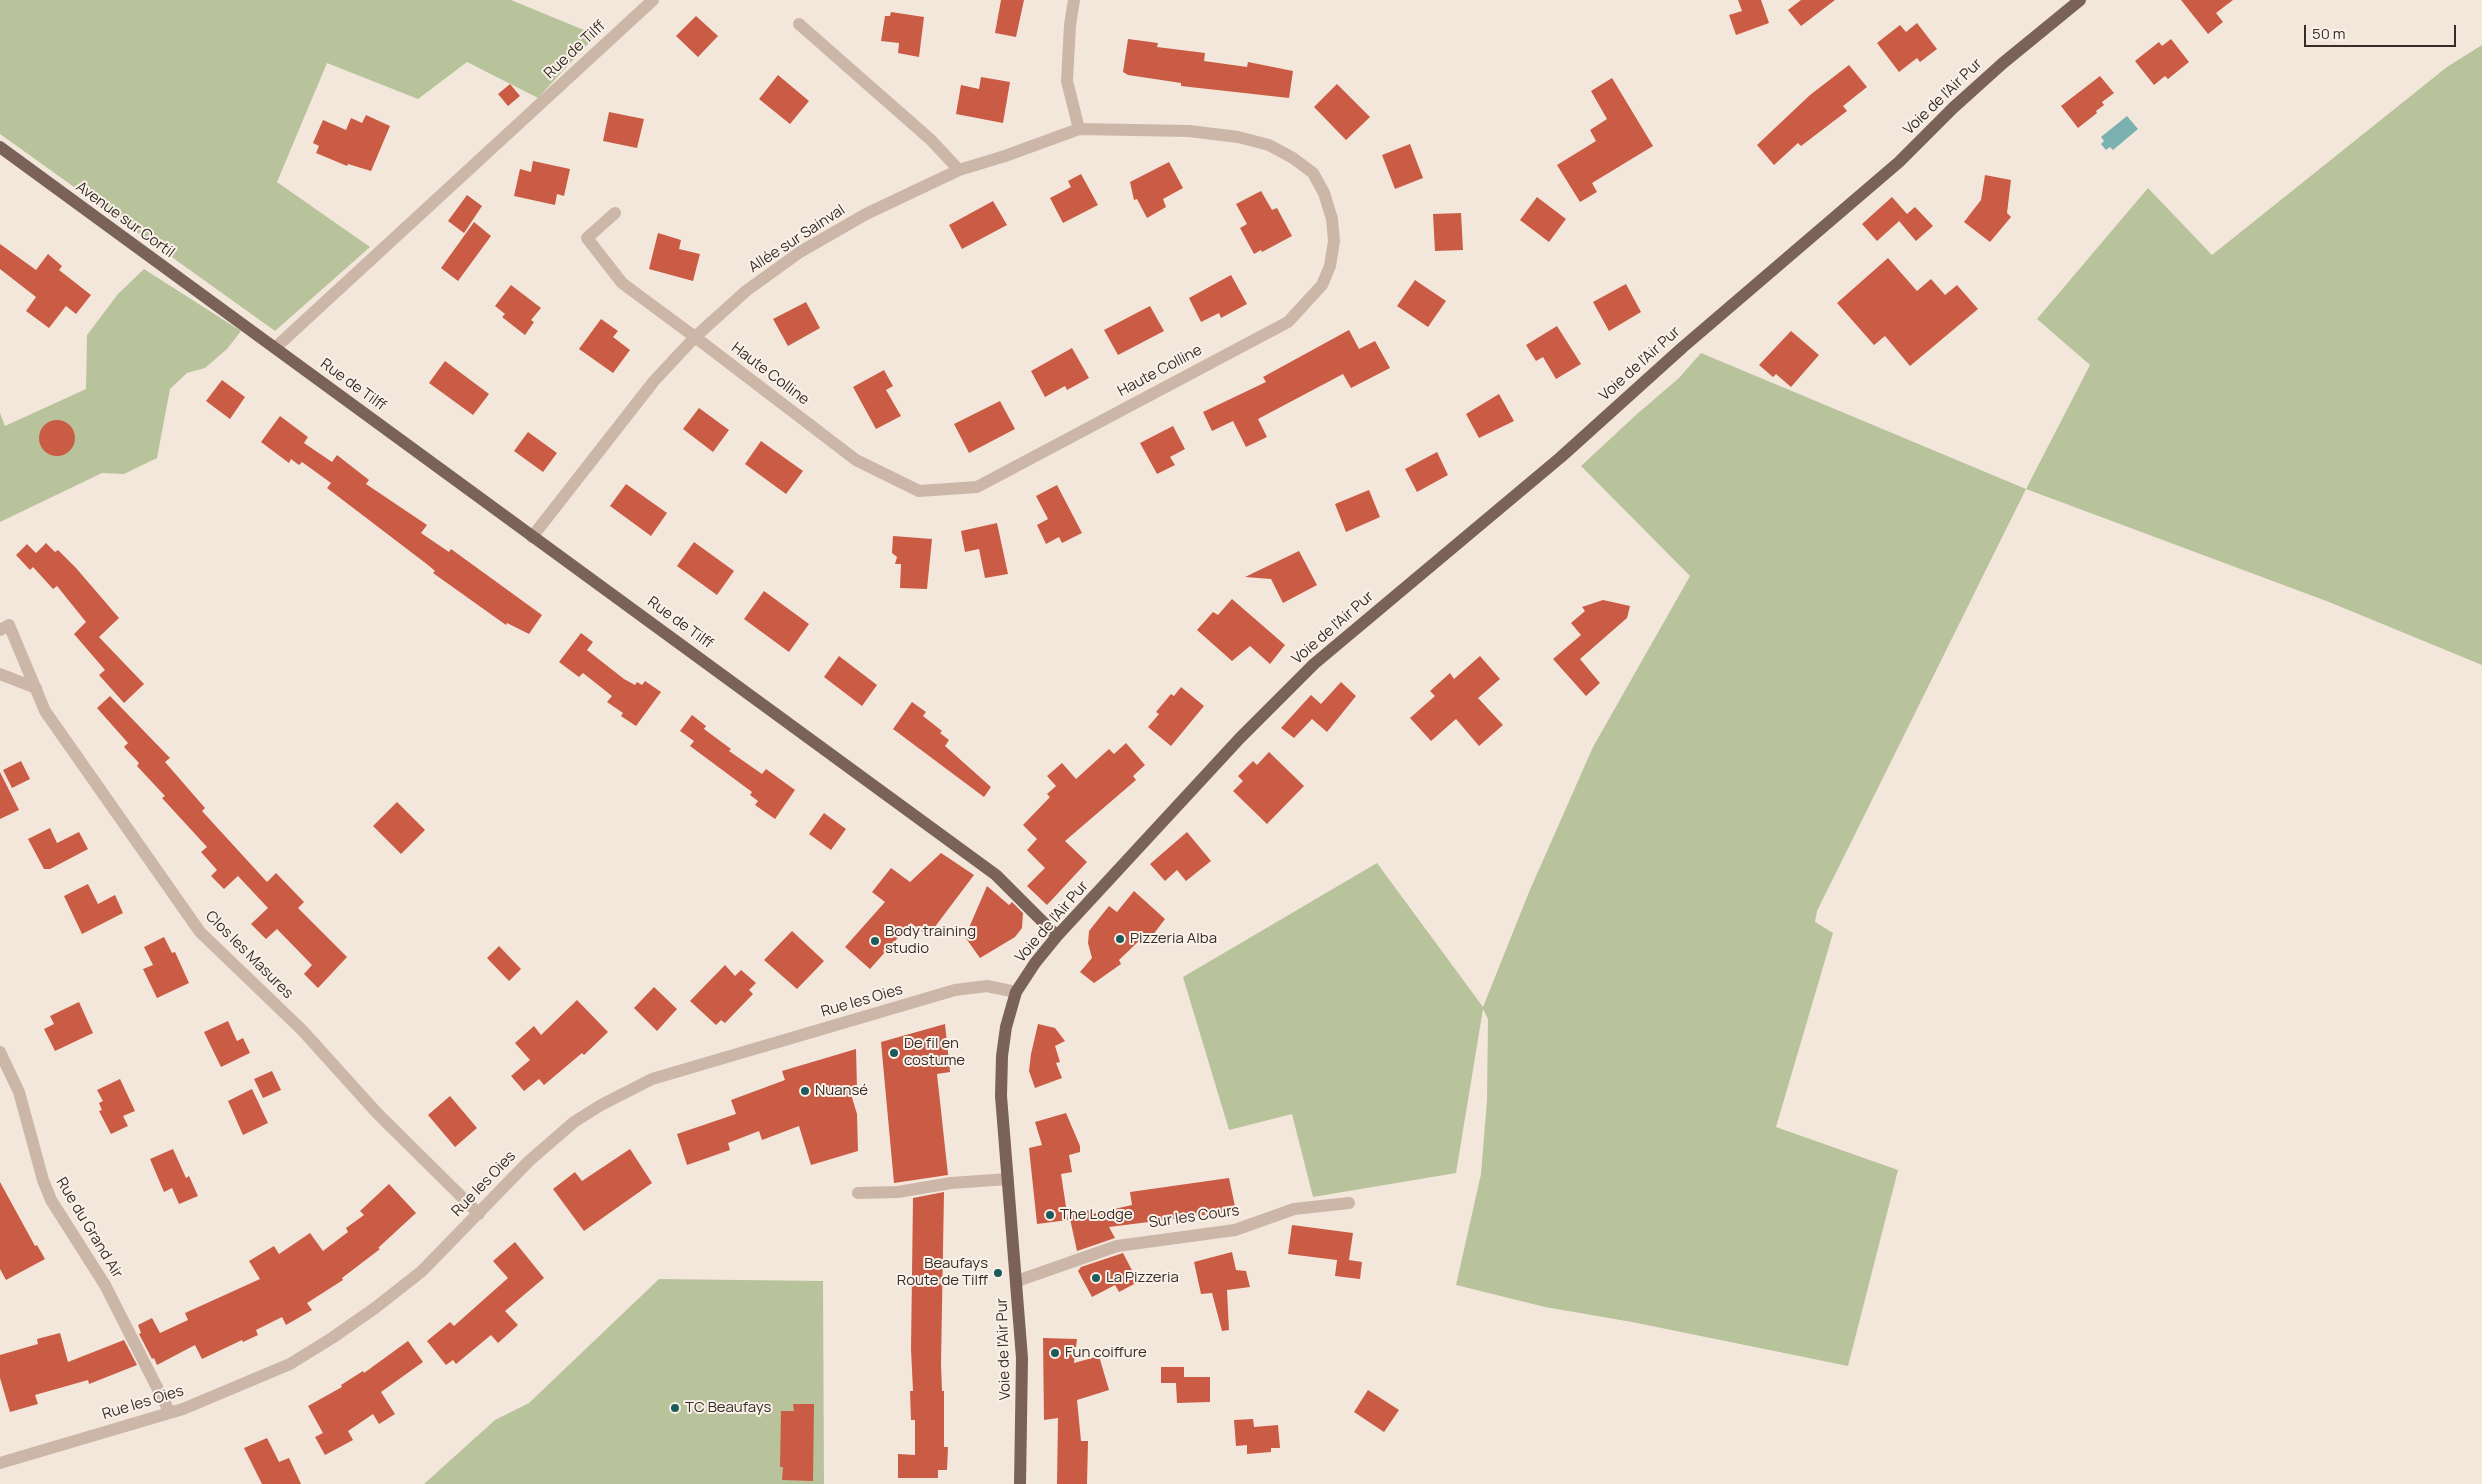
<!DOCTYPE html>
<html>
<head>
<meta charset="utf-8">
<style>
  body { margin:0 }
  #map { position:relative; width:2482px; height:1484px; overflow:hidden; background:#f3e7dc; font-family:Manrope,sans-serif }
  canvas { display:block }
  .scale { position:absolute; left:2304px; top:25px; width:152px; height:22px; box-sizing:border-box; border:2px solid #382c28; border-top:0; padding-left:6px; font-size:15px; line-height:18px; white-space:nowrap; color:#382c28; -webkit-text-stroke:4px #faf1e9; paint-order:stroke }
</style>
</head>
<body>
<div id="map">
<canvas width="2482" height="1484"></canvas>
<div class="scale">50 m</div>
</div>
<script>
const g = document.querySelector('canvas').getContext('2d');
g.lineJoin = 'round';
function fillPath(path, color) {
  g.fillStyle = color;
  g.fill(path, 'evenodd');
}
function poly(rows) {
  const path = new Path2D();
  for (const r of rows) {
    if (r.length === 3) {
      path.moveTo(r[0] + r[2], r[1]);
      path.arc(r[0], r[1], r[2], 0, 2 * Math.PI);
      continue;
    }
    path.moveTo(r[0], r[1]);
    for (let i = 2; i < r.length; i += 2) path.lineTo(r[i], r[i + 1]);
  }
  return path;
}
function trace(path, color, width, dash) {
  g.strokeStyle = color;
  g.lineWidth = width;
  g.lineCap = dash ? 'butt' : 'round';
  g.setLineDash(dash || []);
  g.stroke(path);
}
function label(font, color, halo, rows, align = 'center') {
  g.font = font + ' Manrope,sans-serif';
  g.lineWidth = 4;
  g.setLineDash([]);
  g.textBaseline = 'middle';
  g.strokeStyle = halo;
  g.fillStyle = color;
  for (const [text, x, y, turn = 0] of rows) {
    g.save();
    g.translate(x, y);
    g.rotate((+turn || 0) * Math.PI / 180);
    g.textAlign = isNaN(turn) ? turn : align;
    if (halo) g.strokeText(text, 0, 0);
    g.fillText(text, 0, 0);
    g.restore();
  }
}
const green = poly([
  [0,0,511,0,596,35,538,98,467,62,418,99,327,63,277,182,370,247,275,331,0,134],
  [2482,45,2482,665,2329,602,2026,489,1817,911,1815,922,1833,933,1776,1127,1898,1170,1848,1366,1632,1322,1545,1307,1456,1285,1481,1174,1487,1100,1488,1019,1483,1009,1456,1173,1313,1197,1292,1114,1229,1130,1183,977,1377,863,1483,1007,1529,892,1593,747,1690,576,1581,466,1637,414,1679,378,1701,353,2026,489,2090,365,2037,319,2148,188,2212,255,2447,67],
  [144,269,241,331,227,349,205,368,187,373,170,389,157,458,124,474,102,473,0,522,0,413,5,426,86,389,87,335,118,294],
  [659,1279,823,1281,824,1484,424,1484,495,1420,529,1403]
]);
const water = poly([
  [2127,116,2138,129,2113,150,2110,147,2106,150,2101,144,2104,141,2101,137]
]);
const building = poly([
  [1001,0,1024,0,1016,37,995,33],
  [1738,0,1761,0,1769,23,1736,35,1729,15,1742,11],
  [1801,0,1835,0,1801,26,1788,10],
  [2181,0,2233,0,2216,13,2223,22,2208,34],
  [891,12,924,17,919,57,898,53,899,43,881,41,885,16,890,16],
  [696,16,718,36,698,57,676,36],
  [1917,23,1937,49,1920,62,1917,58,1899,72,1877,43,1900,25,1906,32],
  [1128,39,1158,43,1157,47,1205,53,1204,61,1247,67,1248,62,1293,71,1289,98,1181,86,1181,83,1128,75,1123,72],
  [2171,39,2189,62,2168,79,2165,76,2154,85,2135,61,2159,42,2162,46],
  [1849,65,1867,87,1843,106,1847,111,1801,146,1798,143,1774,165,1757,145,1810,95],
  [778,75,809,101,790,124,759,99],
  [2100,76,2114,93,2102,102,2104,105,2096,111,2097,113,2078,128,2061,106],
  [981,77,1010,82,1003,123,956,114,961,85,979,89],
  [1612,78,1653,146,1592,183,1597,192,1580,202,1557,165,1596,141,1590,130,1607,119,1591,91],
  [510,84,520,96,508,106,498,94],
  [1337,84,1370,117,1346,140,1314,107],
  [609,112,644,119,637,148,603,141],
  [366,115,390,126,371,171,348,164,347,166,316,153,319,146,313,143,323,120,346,130,351,118,362,123],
  [1410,144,1423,178,1395,189,1382,155],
  [533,161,570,169,564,196,557,194,555,205,514,196,520,169,531,172],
  [1169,162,1183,188,1163,199,1166,207,1147,218,1137,199,1134,200,1130,182],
  [1081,174,1098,205,1063,223,1050,198,1071,187,1068,181],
  [1985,175,2011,180,2007,213,2011,217,1990,242,1964,222,1981,200],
  [1261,191,1272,210,1277,208,1292,236,1262,252,1261,250,1254,254,1240,228,1247,224,1236,204],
  [467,195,482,206,464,233,448,221],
  [1537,197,1566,219,1549,242,1520,220],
  [1892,197,1907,214,1877,241,1862,224],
  [993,201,1007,225,962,249,949,225],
  [1915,207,1933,226,1916,241,1899,221],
  [1461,213,1463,250,1435,251,1433,214],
  [474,222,491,236,458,281,441,268],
  [658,233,681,240,679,249,700,254,693,281,649,269],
  [0,244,36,270,48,254,62,266,59,270,91,295,76,314,66,306,49,328,26,311,36,297,0,269],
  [1888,258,1917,291,1931,279,1945,295,1957,285,1978,309,1910,366,1885,336,1874,345,1837,303],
  [1231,275,1247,304,1221,318,1219,313,1201,322,1189,298],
  [1415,280,1446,301,1428,327,1397,306],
  [1626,284,1641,312,1609,331,1593,302],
  [511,285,541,308,531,320,534,322,525,335,502,317,505,314,495,306],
  [806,302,820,328,788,346,773,319],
  [1150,306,1164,331,1118,355,1104,330],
  [601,319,618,331,613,337,630,350,613,373,579,349],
  [1557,326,1581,364,1556,379,1543,357,1536,361,1526,345],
  [1349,330,1359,349,1375,341,1390,368,1351,388,1343,374,1258,419,1267,437,1246,447,1233,421,1212,431,1203,412,1266,382,1263,377],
  [1791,331,1819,355,1791,387,1776,374,1773,377,1759,365],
  [1072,348,1089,378,1067,390,1065,386,1045,397,1031,371],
  [445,361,489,394,473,415,429,383],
  [884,370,893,386,886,390,901,416,876,429,853,387],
  [222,380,245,397,230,419,206,401],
  [1499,394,1514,421,1479,438,1466,414],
  [1000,401,1015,429,969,453,954,424],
  [699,408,729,430,713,452,683,429],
  [280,416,308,437,304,443,332,462,337,455,369,480,366,484,427,525,421,533,449,552,451,549,542,615,529,634,507,623,506,625,433,573,435,571,428,565,327,488,331,483,302,462,299,465,291,459,289,463,261,442],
  [57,438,18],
  [1173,426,1185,449,1170,457,1175,465,1157,474,1140,443],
  [528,432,557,453,543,472,514,451],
  [761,441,803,471,786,494,745,464],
  [1437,452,1448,475,1417,492,1405,469],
  [626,484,667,513,651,536,610,506],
  [1057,485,1082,533,1062,543,1059,537,1046,544,1037,525,1048,519,1036,496],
  [1369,490,1380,517,1346,532,1335,504],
  [997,523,1008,574,985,578,979,549,965,552,961,531],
  [893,536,932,539,927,589,900,588,901,564,895,564,897,557,892,553],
  [694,542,734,571,717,595,677,566],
  [46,543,55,552,58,550,76,568,119,618,99,637,144,684,124,703,99,675,105,670,74,634,86,622,57,586,53,589,33,567,30,570,16,555,27,544,36,553],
  [1299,551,1317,585,1283,603,1271,579,1245,577],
  [764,591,809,624,789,652,744,619],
  [1232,599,1285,645,1270,664,1250,646,1232,661,1197,630,1213,612,1218,615],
  [1603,600,1630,606,1627,618,1580,659,1600,683,1586,696,1553,659,1581,635,1571,623,1585,611,1582,607],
  [581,633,593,642,587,650,624,679,635,685,637,682,642,685,645,681,661,692,636,726,621,716,623,713,607,702,612,696,583,673,579,677,559,662],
  [839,656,877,685,862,706,824,677],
  [1480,656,1500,679,1478,698,1503,725,1479,746,1456,719,1431,741,1410,718,1435,696,1430,691,1450,673,1454,679],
  [1341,682,1356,696,1327,732,1312,719,1294,738,1281,728,1311,695,1321,704],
  [1181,687,1204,706,1171,746,1148,727,1159,714,1156,712,1171,694,1174,696],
  [110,696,170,758,165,762,205,808,202,811,267,882,276,873,304,902,298,908,347,957,318,988,304,974,312,965,277,929,266,939,251,924,268,908,238,876,224,889,211,876,217,870,201,852,207,847,162,798,165,796,137,766,139,763,124,747,128,743,97,708],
  [912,702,926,712,923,716,942,731,940,733,949,740,945,746,991,787,984,797,893,729],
  [692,715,706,726,704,729,731,749,729,751,762,774,766,769,795,790,775,819,755,805,758,801,750,795,752,792,690,746,694,741,680,731],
  [1126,743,1145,765,1133,776,1136,780,1065,841,1087,862,1047,905,1027,886,1045,868,1027,850,1037,839,1023,825,1050,797,1047,794,1056,786,1047,776,1062,763,1076,779,1109,749,1114,754],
  [1269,752,1304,786,1267,824,1233,791,1243,781,1238,776,1253,761,1257,765],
  [21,761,30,779,12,788,3,770],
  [0,772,19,810,0,819],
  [397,802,425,830,401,854,373,826],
  [824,813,846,829,831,850,809,834],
  [50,828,57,843,79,832,88,849,50,869,44,869,28,839],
  [1187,832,1211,861,1186,881,1177,870,1165,881,1150,864],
  [941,853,974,875,928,936,911,923,870,969,845,947,885,902,872,892,891,868,910,882],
  [88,884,98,904,115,895,123,913,82,934,64,896],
  [987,886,1009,905,1012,902,1023,913,1022,928,1015,937,980,958,965,937],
  [1134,891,1165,919,1149,940,1142,938,1119,960,1121,964,1094,983,1080,972,1092,958,1088,943,1089,931,1109,906,1117,912],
  [792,931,824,961,797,989,764,960],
  [164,937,172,953,175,952,189,983,157,998,143,969,153,965,144,947],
  [499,946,521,969,509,981,487,958],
  [725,965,735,976,741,970,756,983,749,990,753,994,725,1023,721,1020,716,1025,690,1001],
  [654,987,677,1009,657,1031,634,1008],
  [577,1000,608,1032,584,1055,582,1053,544,1085,539,1079,524,1091,511,1076,530,1060,515,1043,534,1026,541,1035],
  [79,1002,93,1033,55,1051,44,1029,54,1024,50,1016],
  [228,1021,237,1041,243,1038,250,1053,221,1067,204,1032],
  [945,1024,950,1072,937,1074,948,1175,894,1183,881,1042],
  [1038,1024,1055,1028,1065,1041,1055,1046,1060,1062,1056,1063,1062,1078,1035,1088,1029,1071,1031,1054],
  [856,1049,857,1089,850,1091,857,1114,858,1151,811,1165,799,1126,762,1140,759,1131,728,1143,730,1150,687,1165,677,1134,736,1114,731,1100,785,1080,782,1071],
  [272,1071,281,1090,263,1098,254,1079],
  [120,1079,135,1111,123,1116,128,1126,111,1134,99,1111,102,1110,99,1103,103,1101,97,1090],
  [252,1089,268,1123,243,1135,228,1101],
  [450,1096,477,1128,455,1147,428,1115],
  [1066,1113,1080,1146,1080,1152,1069,1155,1072,1172,1061,1174,1068,1220,1037,1224,1029,1148,1042,1145,1035,1122],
  [173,1149,186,1178,189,1176,198,1196,179,1204,172,1188,164,1192,150,1159],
  [630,1149,652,1183,584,1231,553,1189,575,1172,582,1181],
  [1229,1178,1236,1211,1109,1227,1115,1238,1077,1251,1069,1214,1091,1210,1092,1214,1132,1205,1130,1192],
  [0,1182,35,1246,37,1245,45,1259,6,1280,0,1269],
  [389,1184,416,1213,378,1248,380,1249,342,1278,343,1280,307,1303,312,1310,286,1325,282,1317,256,1330,258,1335,243,1342,242,1340,202,1359,195,1345,157,1365,154,1358,152,1359,139,1334,141,1333,138,1325,152,1318,160,1333,188,1320,185,1313,260,1279,249,1261,274,1246,279,1254,310,1233,323,1251,348,1232,346,1228,364,1215,360,1211],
  [944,1192,941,1364,942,1391,944,1391,944,1447,948,1447,947,1470,938,1470,938,1478,898,1478,898,1454,915,1455,915,1420,911,1420,910,1391,913,1391,911,1349,913,1198],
  [1292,1225,1353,1233,1349,1260,1362,1262,1360,1279,1335,1276,1337,1260,1288,1254],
  [515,1242,544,1278,505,1311,518,1325,498,1343,491,1335,456,1364,453,1360,446,1365,427,1341,450,1322,454,1326,508,1278,493,1261],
  [1232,1252,1236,1270,1246,1271,1250,1287,1227,1290,1229,1330,1222,1331,1212,1293,1201,1294,1194,1262],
  [1123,1253,1138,1282,1119,1292,1115,1285,1092,1297,1078,1271,1081,1267],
  [60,1333,68,1362,124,1340,137,1365,89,1384,88,1380,35,1395,38,1404,10,1412,0,1378,0,1355,38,1344,37,1339],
  [1043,1338,1077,1339,1074,1363,1099,1356,1109,1390,1077,1400,1081,1441,1088,1441,1087,1484,1057,1484,1058,1418,1044,1420],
  [408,1341,423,1362,381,1392,395,1414,379,1424,373,1414,348,1431,353,1440,325,1455,315,1437,323,1433,308,1406,342,1387,341,1385,363,1371,364,1373],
  [1161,1367,1184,1367,1184,1377,1210,1377,1210,1402,1177,1403,1176,1383,1161,1383],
  [1368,1390,1399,1410,1384,1432,1354,1412],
  [793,1404,814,1404,813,1481,782,1480,783,1467,780,1467,781,1411,794,1411],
  [1253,1419,1254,1427,1278,1425,1280,1448,1271,1448,1271,1452,1247,1454,1247,1445,1236,1446,1234,1420],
  [267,1438,279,1462,289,1458,301,1484,262,1484,244,1448]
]);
const minor = poly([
  [1074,0,1070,25,1067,81,1079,129],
  [799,24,931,140,959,170],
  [275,348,653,0],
  [532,537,654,381,695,337,746,291,800,252,866,214,959,170,1005,156,1079,129,1189,131,1238,137,1269,145,1293,158,1313,173,1324,193,1332,219,1334,241,1330,266,1322,285,1288,322,977,487,919,491,856,460,695,337,622,283,587,238,615,213],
  [0,630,9,625,45,711,200,932,302,1030,377,1113,479,1214],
  [0,674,36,688],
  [0,1052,19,1092,43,1180,51,1200,105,1285,170,1413],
  [858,1193,898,1192,951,1183,1008,1179],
  [1017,1281,1117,1246,1235,1230,1294,1209,1349,1203],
  [0,1463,183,1409,290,1364,332,1338,375,1308,422,1271,529,1161,574,1122,601,1105,652,1079,955,990,987,986,1016,992]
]);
const major = poly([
  [0,147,996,875,1057,936],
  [1020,1484,1022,1358,1001,1096,1002,1056,1006,1027,1016,992,1035,963,1057,936,1240,738,1314,664,1561,457,1683,347,1899,162,1953,108,2003,63,2080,0]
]);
const markers = [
  [1120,939,5,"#1c5b5b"],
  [875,941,5,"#1c5b5b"],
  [894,1053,5,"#1c5b5b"],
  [805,1091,5,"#1c5b5b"],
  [1050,1215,5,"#1c5b5b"],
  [998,1273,5,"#1c5b5b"],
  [1096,1278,5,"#1c5b5b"],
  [1055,1353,5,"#1c5b5b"],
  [675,1408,5,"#1c5b5b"]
];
const streetNames = [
  ["Rue de Tilff",575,50,-43],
  ["Voie de l'Air Pur",1943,97,-44],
  ["Avenue sur Cortil",125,220,36],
  ["Allée sur Sainval",797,239,-33],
  ["Voie de l'Air Pur",1640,364,-42],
  ["Haute Colline",1160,371,-28],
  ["Haute Colline",770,374,37],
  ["Rue de Tilff",353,385,36],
  ["Rue de Tilff",680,623,36],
  ["Voie de l'Air Pur",1333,628,-41],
  ["Voie de l'Air Pur",1052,922,-49],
  ["Clos les Masures",249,955,45],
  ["Rue les Oies",862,1001,-16],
  ["Rue les Oies",484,1184,-46],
  ["Sur les Cours",1194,1217,-8],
  ["Rue du Grand Air",89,1228,59],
  ["Voie de l'Air Pur",1004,1349,-92],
  ["Rue les Oies",143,1403,-17]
];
const poiNames = [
  ["Body training",885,932],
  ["studio",885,949],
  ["Pizzeria Alba",1130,939],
  ["De fil en",904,1044],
  ["costume",904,1061],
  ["Nuansé",815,1091],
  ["The Lodge",1060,1215],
  ["Beaufays",988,1264,"right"],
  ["Route de Tilff",988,1281,"right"],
  ["La Pizzeria",1106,1278],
  ["Fun coiffure",1065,1353],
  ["TC Beaufays",685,1408]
];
fillPath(green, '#b8c39c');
fillPath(water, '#7ab1b0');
fillPath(building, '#ca5b44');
trace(minor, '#ccb6a8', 12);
trace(major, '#7b6259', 12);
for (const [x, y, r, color] of markers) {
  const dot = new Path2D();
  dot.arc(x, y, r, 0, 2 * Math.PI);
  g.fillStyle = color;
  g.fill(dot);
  trace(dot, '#faf1e9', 2);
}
label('15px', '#382c28', '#faf1e9', streetNames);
label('15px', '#382c28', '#faf1e9', poiNames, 'left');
</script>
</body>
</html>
